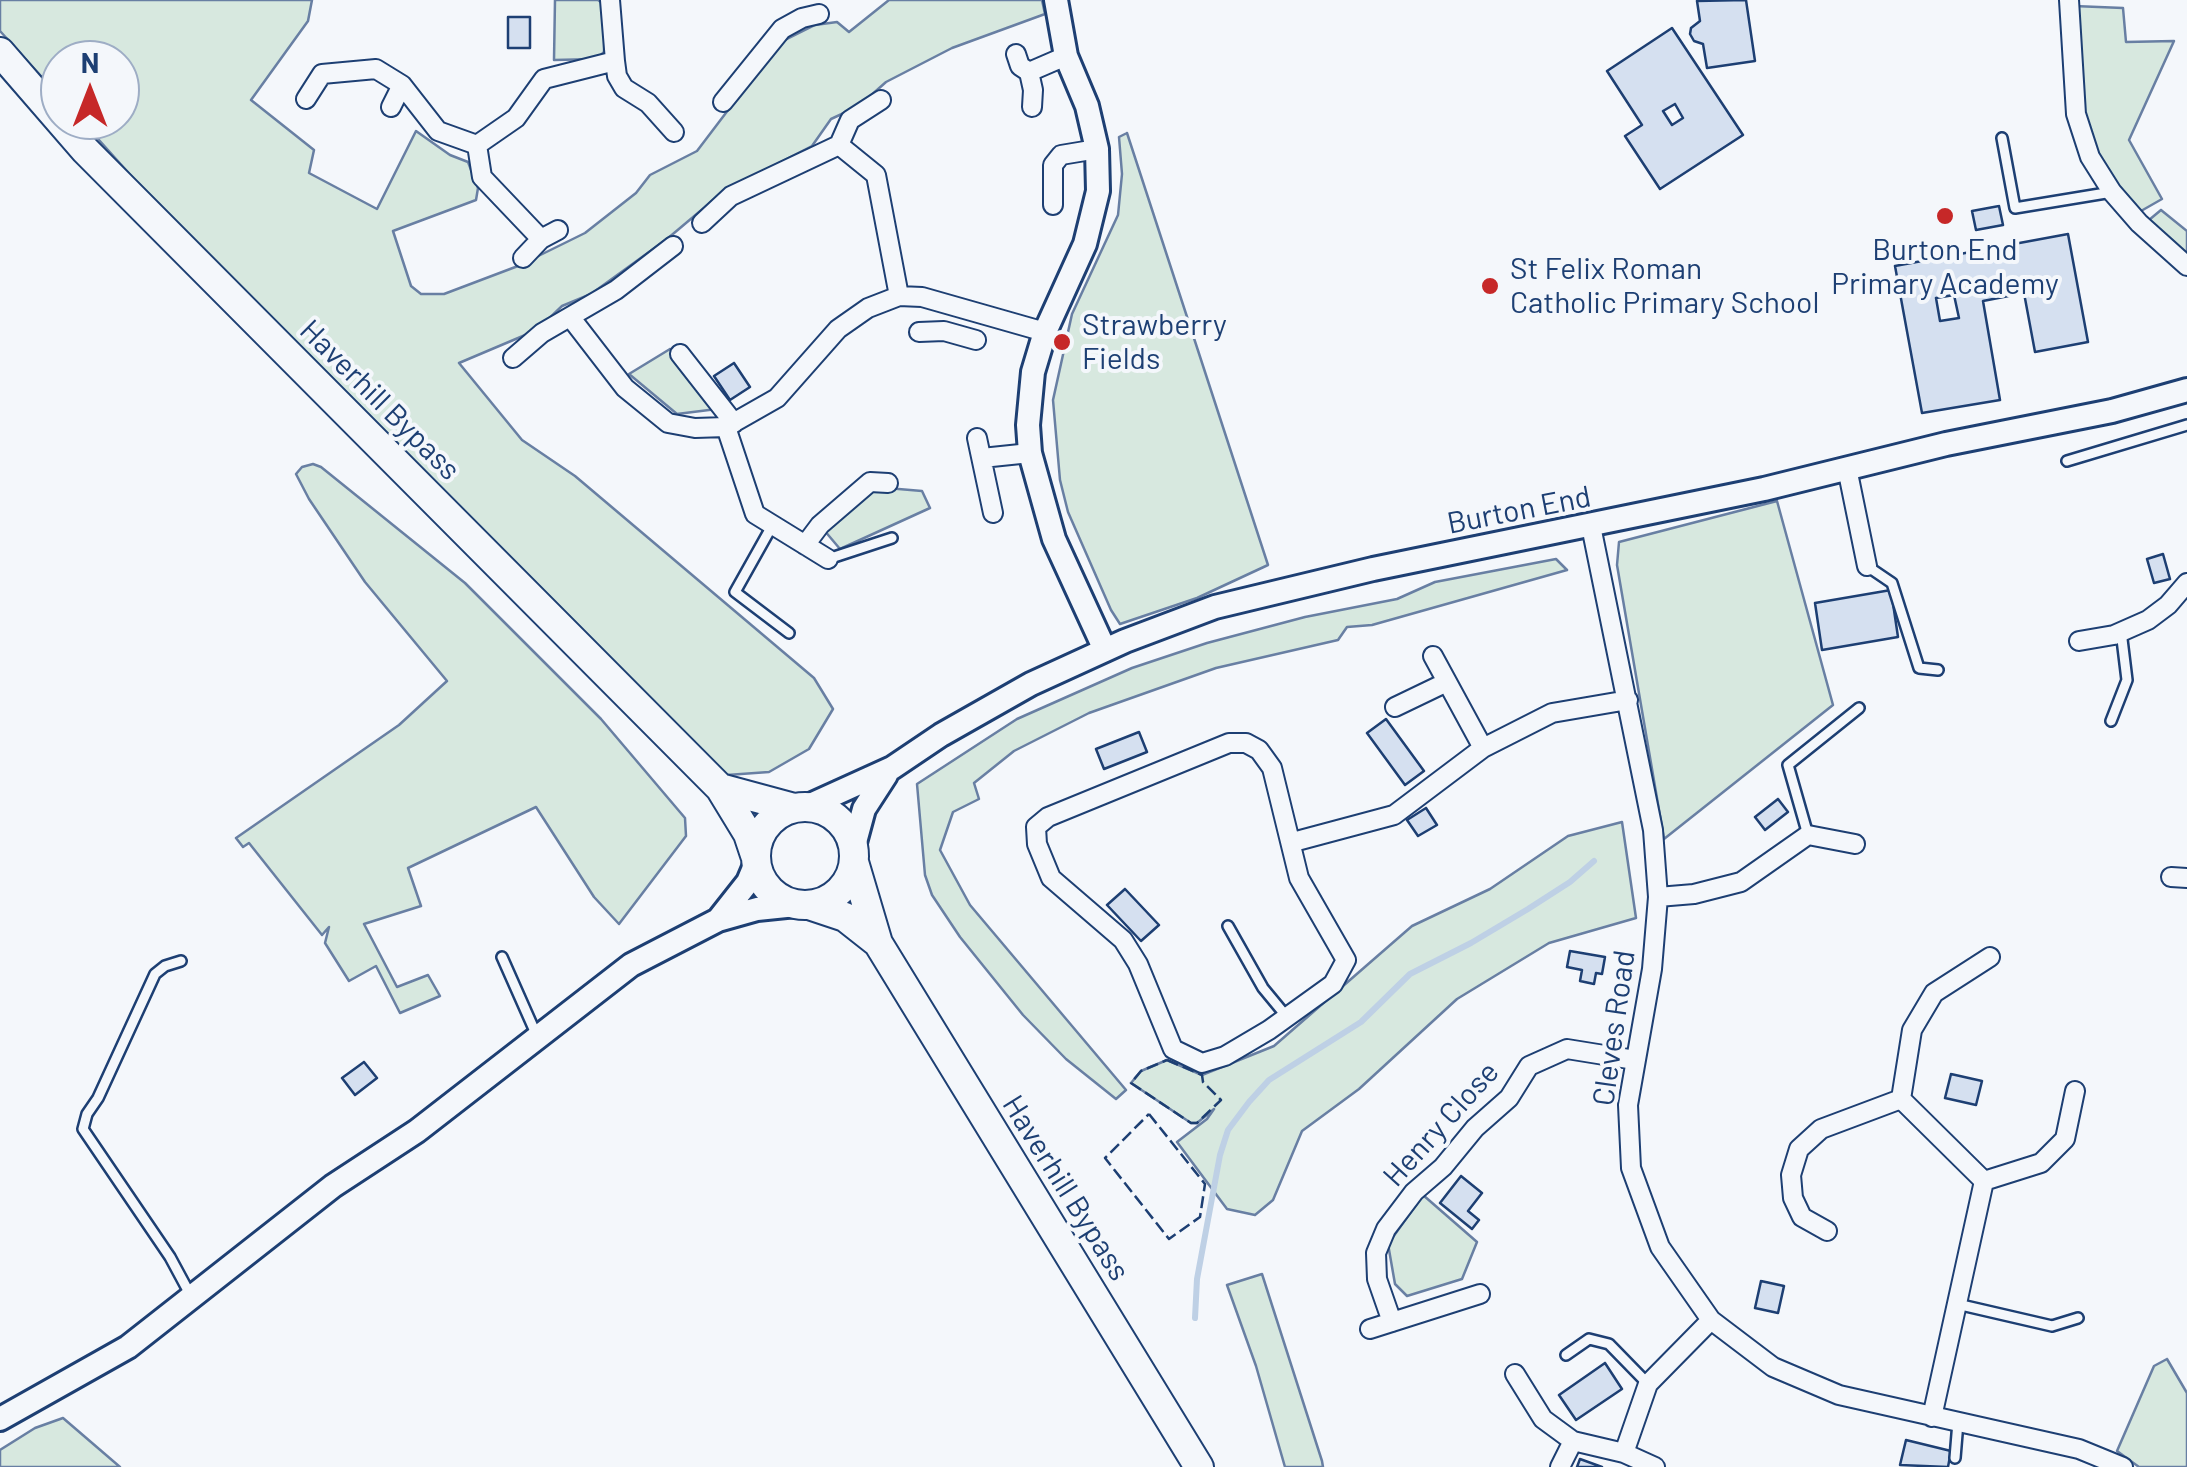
<!DOCTYPE html>
<html>
<head>
<meta charset="utf-8">
<style>
  body { margin:0 }
  #map { position:relative; width:2187px; height:1467px; overflow:hidden; background:#f4f7fb; font-family:Barlow,sans-serif }
  canvas { display:block }
  .north { position:absolute; left:40px; top:40px; width:100px; height:100px; box-sizing:border-box; background:#f4f7fb; border:2px solid #9eadc5; border-radius:50%; rotate:0deg; font-size:28px; font-weight:700; line-height:40px; text-align:center; color:#1d3f73 }
  .north::after { content:''; display:block; margin:auto; width:35px; height:45px; background:#c62828; clip-path:polygon(50% 0,100% 100%,50% 72%,0 100%) }
</style>
</head>
<body>
<div id="map">
<canvas width="2187" height="1467"></canvas>
<div class="north">N</div>
</div>
<script>
const g = document.querySelector('canvas').getContext('2d');
g.lineJoin = 'round';
function fillPath(path, color) {
  g.fillStyle = color;
  g.fill(path, 'evenodd');
}
function poly(rows) {
  const path = new Path2D();
  for (const r of rows) {
    if (r.length === 3) {
      path.moveTo(r[0] + r[2], r[1]);
      path.arc(r[0], r[1], r[2], 0, 2 * Math.PI);
      continue;
    }
    path.moveTo(r[0], r[1]);
    for (let i = 2; i < r.length; i += 2) path.lineTo(r[i], r[i + 1]);
  }
  return path;
}
function trace(path, color, width, dash) {
  g.strokeStyle = color;
  g.lineWidth = width;
  g.lineCap = dash ? 'butt' : 'round';
  g.setLineDash(dash || []);
  g.stroke(path);
}
function label(font, color, halo, rows, align = 'center') {
  g.font = font + ' Barlow,sans-serif';
  g.lineWidth = 8;
  g.setLineDash([]);
  g.textBaseline = 'middle';
  g.strokeStyle = halo;
  g.fillStyle = color;
  for (const [text, x, y, turn = 0] of rows) {
    g.save();
    g.translate(x, y);
    g.rotate((+turn || 0) * Math.PI / 180);
    g.textAlign = isNaN(turn) ? turn : align;
    if (halo) g.strokeText(text, 0, 0);
    g.fillText(text, 0, 0);
    g.restore();
  }
}
const green = poly([
  [0,0,312,0,308,21,251,100,314,150,309,173,377,209,416,131,450,155,468,162,478,188,476,200,393,231,411,286,421,294,444,294,518,266,585,233,636,193,650,175,697,151,779,43,815,25,837,22,849,32,889,0,1042,0,1045,14,952,48,886,82,859,106,831,119,812,146,724,191,667,239,591,294,562,306,537,330,459,363,522,440,575,476,814,678,833,709,809,749,769,772,727,775,134,179,81,120,120,120,120,60,60,60,60,97,0,31,0,0],
  [555,0,598,0,605,5,604,52,597,59,554,60,555,0],
  [2074,6,2123,8,2126,42,2174,41,2129,140,2162,199,2141,211,2112,178,2092,141,2083,113,2074,6],
  [1127,133,1268,565,1197,598,1120,624,1111,610,1068,512,1060,480,1053,400,1072,314,1118,215,1122,174,1119,137,1127,133],
  [2161,210,2187,231,2187,258,2149,220,2161,210],
  [670,349,717,409,677,414,629,374,670,349],
  [313,464,321,467,465,583,601,719,685,818,686,836,619,924,594,897,536,807,408,868,421,906,364,924,397,987,428,975,440,996,400,1013,376,966,349,981,325,943,329,927,322,935,249,843,243,847,236,838,399,725,447,681,365,582,309,499,296,474,302,467,313,464],
  [875,487,922,491,930,508,840,549,824,530,875,487],
  [1777,501,1833,705,1664,839,1617,565,1619,542,1777,501],
  [1556,559,1567,570,1372,625,1347,627,1338,640,1216,668,1089,713,1014,751,974,783,979,799,953,812,940,850,970,905,1126,1090,1116,1099,1066,1059,1023,1015,960,937,932,895,925,875,917,784,1017,719,1132,668,1207,643,1305,617,1397,599,1435,582,1556,559],
  [1622,822,1636,918,1549,943,1457,999,1359,1089,1302,1131,1273,1200,1255,1215,1227,1209,1177,1142,1207,1119,1214,1109,1197,1123,1191,1123,1131,1083,1141,1071,1167,1060,1202,1075,1274,1046,1412,926,1490,889,1568,836,1622,822],
  [1423,1195,1477,1242,1462,1279,1407,1296,1395,1284,1388,1244,1423,1195],
  [1262,1274,1322,1461,1323,1467,1285,1467,1256,1366,1227,1285,1262,1274],
  [2167,1359,2187,1393,2187,1467,2139,1467,2117,1451,2154,1366,2167,1359],
  [63,1418,120,1467,0,1467,0,1450,35,1428,63,1418]
]);
const stream = poly([
  [1195,1318,1197,1279,1220,1155,1228,1130,1249,1102,1269,1080,1361,1022,1410,974,1471,943,1528,909,1570,882,1594,861]
]);
const building = poly([
  [1746,0,1755,61,1707,68,1703,44,1694,41,1690,34,1691,28,1700,21,1697,1,1746,0],
  [508,17,530,17,530,48,508,48,508,17],
  [1672,28,1743,135,1660,189,1625,136,1642,125,1607,71,1672,28],
  [1675,104,1683,118,1672,125,1663,111,1675,104],
  [1999,206,2003,225,1976,230,1972,211,1999,206],
  [2068,234,2088,342,2035,352,2024,293,1983,301,2000,400,1922,413,1895,266,2068,234],
  [1954,295,1959,318,1940,321,1936,298,1954,295],
  [734,363,750,387,730,400,714,376,734,363],
  [2163,554,2170,579,2154,583,2147,559,2163,554],
  [1891,590,1898,637,1822,650,1815,603,1891,590],
  [1386,719,1424,771,1405,785,1367,733,1386,719],
  [1139,732,1147,752,1104,769,1096,749,1139,732],
  [1778,799,1788,812,1765,830,1755,817,1778,799],
  [1426,808,1437,825,1418,836,1407,820,1426,808],
  [1125,889,1159,925,1141,941,1107,905,1125,889],
  [1570,951,1605,957,1602,974,1596,973,1594,984,1580,981,1582,970,1567,967,1570,951],
  [364,1062,377,1078,355,1095,342,1078,364,1062],
  [1951,1074,1982,1081,1976,1105,1945,1098,1951,1074],
  [1461,1176,1482,1193,1468,1211,1479,1220,1472,1229,1440,1203,1461,1176],
  [1761,1281,1784,1286,1778,1313,1755,1308,1761,1281],
  [1605,1363,1622,1389,1576,1420,1559,1395,1605,1363],
  [1906,1440,1951,1451,1948,1467,1900,1465,1906,1440],
  [1580,1459,1602,1467,1577,1467,1580,1459]
]);
const service = poly([
  [2002,138,2015,208,2112,192],
  [2067,461,2187,425],
  [772,526,735,592,789,633],
  [828,559,892,538],
  [1867,566,1892,583,1919,668,1938,670],
  [2111,721,2127,680,2121,631],
  [1808,835,1788,765,1859,708],
  [1228,926,1263,988,1287,1017],
  [502,957,537,1036],
  [181,961,165,966,155,974,98,1098,87,1114,83,1129,170,1257,191,1296],
  [1957,1304,2052,1326,2078,1318],
  [1566,1355,1589,1339,1609,1344,1648,1384],
  [1955,1458,1958,1422]
]);
const minor = poly([
  [2069,0,2076,114,2090,157,2112,192,2139,223,2187,266],
  [1016,54,1020,66,1029,72,1033,90,1032,107],
  [615,61,617,76,624,88,648,103,674,132],
  [1029,72,1066,56],
  [306,99,322,74,376,69,402,85,438,131,477,145],
  [723,102,782,29,802,18,819,14],
  [391,107,402,85],
  [839,145,876,175,899,296,922,297,1045,332],
  [1053,205,1053,165,1061,155,1097,149],
  [702,223,731,196,839,145,850,120,881,100],
  [541,239,482,177,477,145,516,118,544,79,615,61,610,0],
  [523,258,541,239,558,230],
  [571,318,625,388,668,423,695,428,726,427,777,398,838,329,868,308,899,296],
  [919,332,944,331,976,340],
  [680,354,734,423],
  [513,358,542,333,616,290,673,246],
  [726,427,755,514,828,559],
  [977,438,993,513],
  [982,458,1030,453],
  [1847,468,1867,566],
  [1591,526,1653,830,1658,897,1652,969,1628,1105,1631,1168,1660,1247,1711,1320,1773,1367,1839,1395,2079,1449,2123,1467],
  [805,545,820,525,870,482,888,483],
  [2079,641,2114,635,2148,620,2168,605,2187,583],
  [1433,656,1483,748],
  [1395,707,1447,682],
  [1229,743,1246,743,1259,750,1272,768,1299,878,1346,960,1333,984,1269,1030,1225,1056,1202,1063,1173,1049,1138,964,1123,940,1051,878,1037,844,1036,827,1048,817,1229,743],
  [1293,842,1394,815,1483,748,1552,713,1628,700],
  [2171,877,2187,878],
  [1658,897,1694,894,1741,882,1808,835,1855,844],
  [1984,1181,2041,1163,2065,1139,2075,1091],
  [1827,1231,1802,1217,1793,1198,1791,1175,1799,1149,1821,1129,1901,1099],
  [1392,1322,1377,1279,1376,1253,1386,1229,1414,1192,1443,1167,1475,1128,1509,1098,1529,1066,1567,1049,1635,1060],
  [1370,1329,1480,1294],
  [1515,1374,1543,1419,1573,1441,1624,1453,1655,1467],
  [1932,1417,1984,1181,1901,1099,1912,1030,1934,993,1990,957],
  [1624,1453,1648,1384,1711,1320],
  [1560,1467,1573,1441]
]);
const tertiary = poly([
  [1056,0,1066,56,1087,106,1097,149,1098,191,1085,244,1045,332,1033,372,1028,425,1030,453,1054,539,1105,650],
  [806,807,892,768,941,735,1031,684,1125,641,1215,607,1373,569,1764,489,1946,444,2112,411,2187,390],
  [854,846,864,809,886,775],
  [718,920,748,882,756,863],
  [0,1419,128,1347,333,1186,417,1131,631,965,718,920,757,909,796,905]
]);
const primary = poly([
  [0,52,85,150,720,788,748,834,755,855],
  [720,788,794,808],
  [805,856,49],
  [854,862,878,943,1199,1467],
  [812,906,845,917,878,943]
]);
const fence = poly([
  [1167,1060,1202,1075,1203,1082,1221,1100,1197,1123,1191,1123,1131,1083,1141,1071,1167,1060],
  [1149,1114,1205,1184,1200,1217,1169,1239,1105,1158,1149,1114]
]);
const markers = [
  [1945,216,10,"#c62828"],
  [1490,286,10,"#c62828"],
  [1062,342,10,"#c62828"]
];
const poiNames = [
  ["Burton End",1945,250,"center"],
  ["Primary Academy",1945,284,"center"],
  ["St Felix Roman",1510,269],
  ["Catholic Primary School",1510,303],
  ["Strawberry",1082,325],
  ["Fields",1082,359]
];
const streetNames = [
  ["Haverhill Bypass",380,400,45],
  ["Burton End",1519,510,-11],
  ["Cleves Road",1614,1028,-82],
  ["Henry Close",1441,1124,-48],
  ["Haverhill Bypass",1066,1188,58]
];
fillPath(green, '#d7e8df');
trace(green, '#687fa3', 2.5);
trace(stream, '#bed0e5', 6);
fillPath(building, '#d5e0f0');
trace(building, '#1d3f73', 2.5);
trace(service, '#1d3f73', 14);
trace(minor, '#1d3f73', 22);
trace(tertiary, '#1d3f73', 28);
trace(primary, '#1d3f73', 32);
trace(service, '#f4f7fb', 9);
trace(minor, '#f4f7fb', 18);
trace(tertiary, '#f4f7fb', 22);
trace(primary, '#f4f7fb', 28);
trace(fence, '#1d3f73', 2.5, [12, 5]);
for (const [x, y, r, color] of markers) {
  const dot = new Path2D();
  dot.arc(x, y, r, 0, 2 * Math.PI);
  g.fillStyle = color;
  g.fill(dot);
  trace(dot, '#f4f7fb', 4);
}
label('30px', '#1d3f73', '#f4f7fb', poiNames, 'left');
label('30px', '#1d3f73', '#f4f7fb', streetNames);
</script>
</body>
</html>
